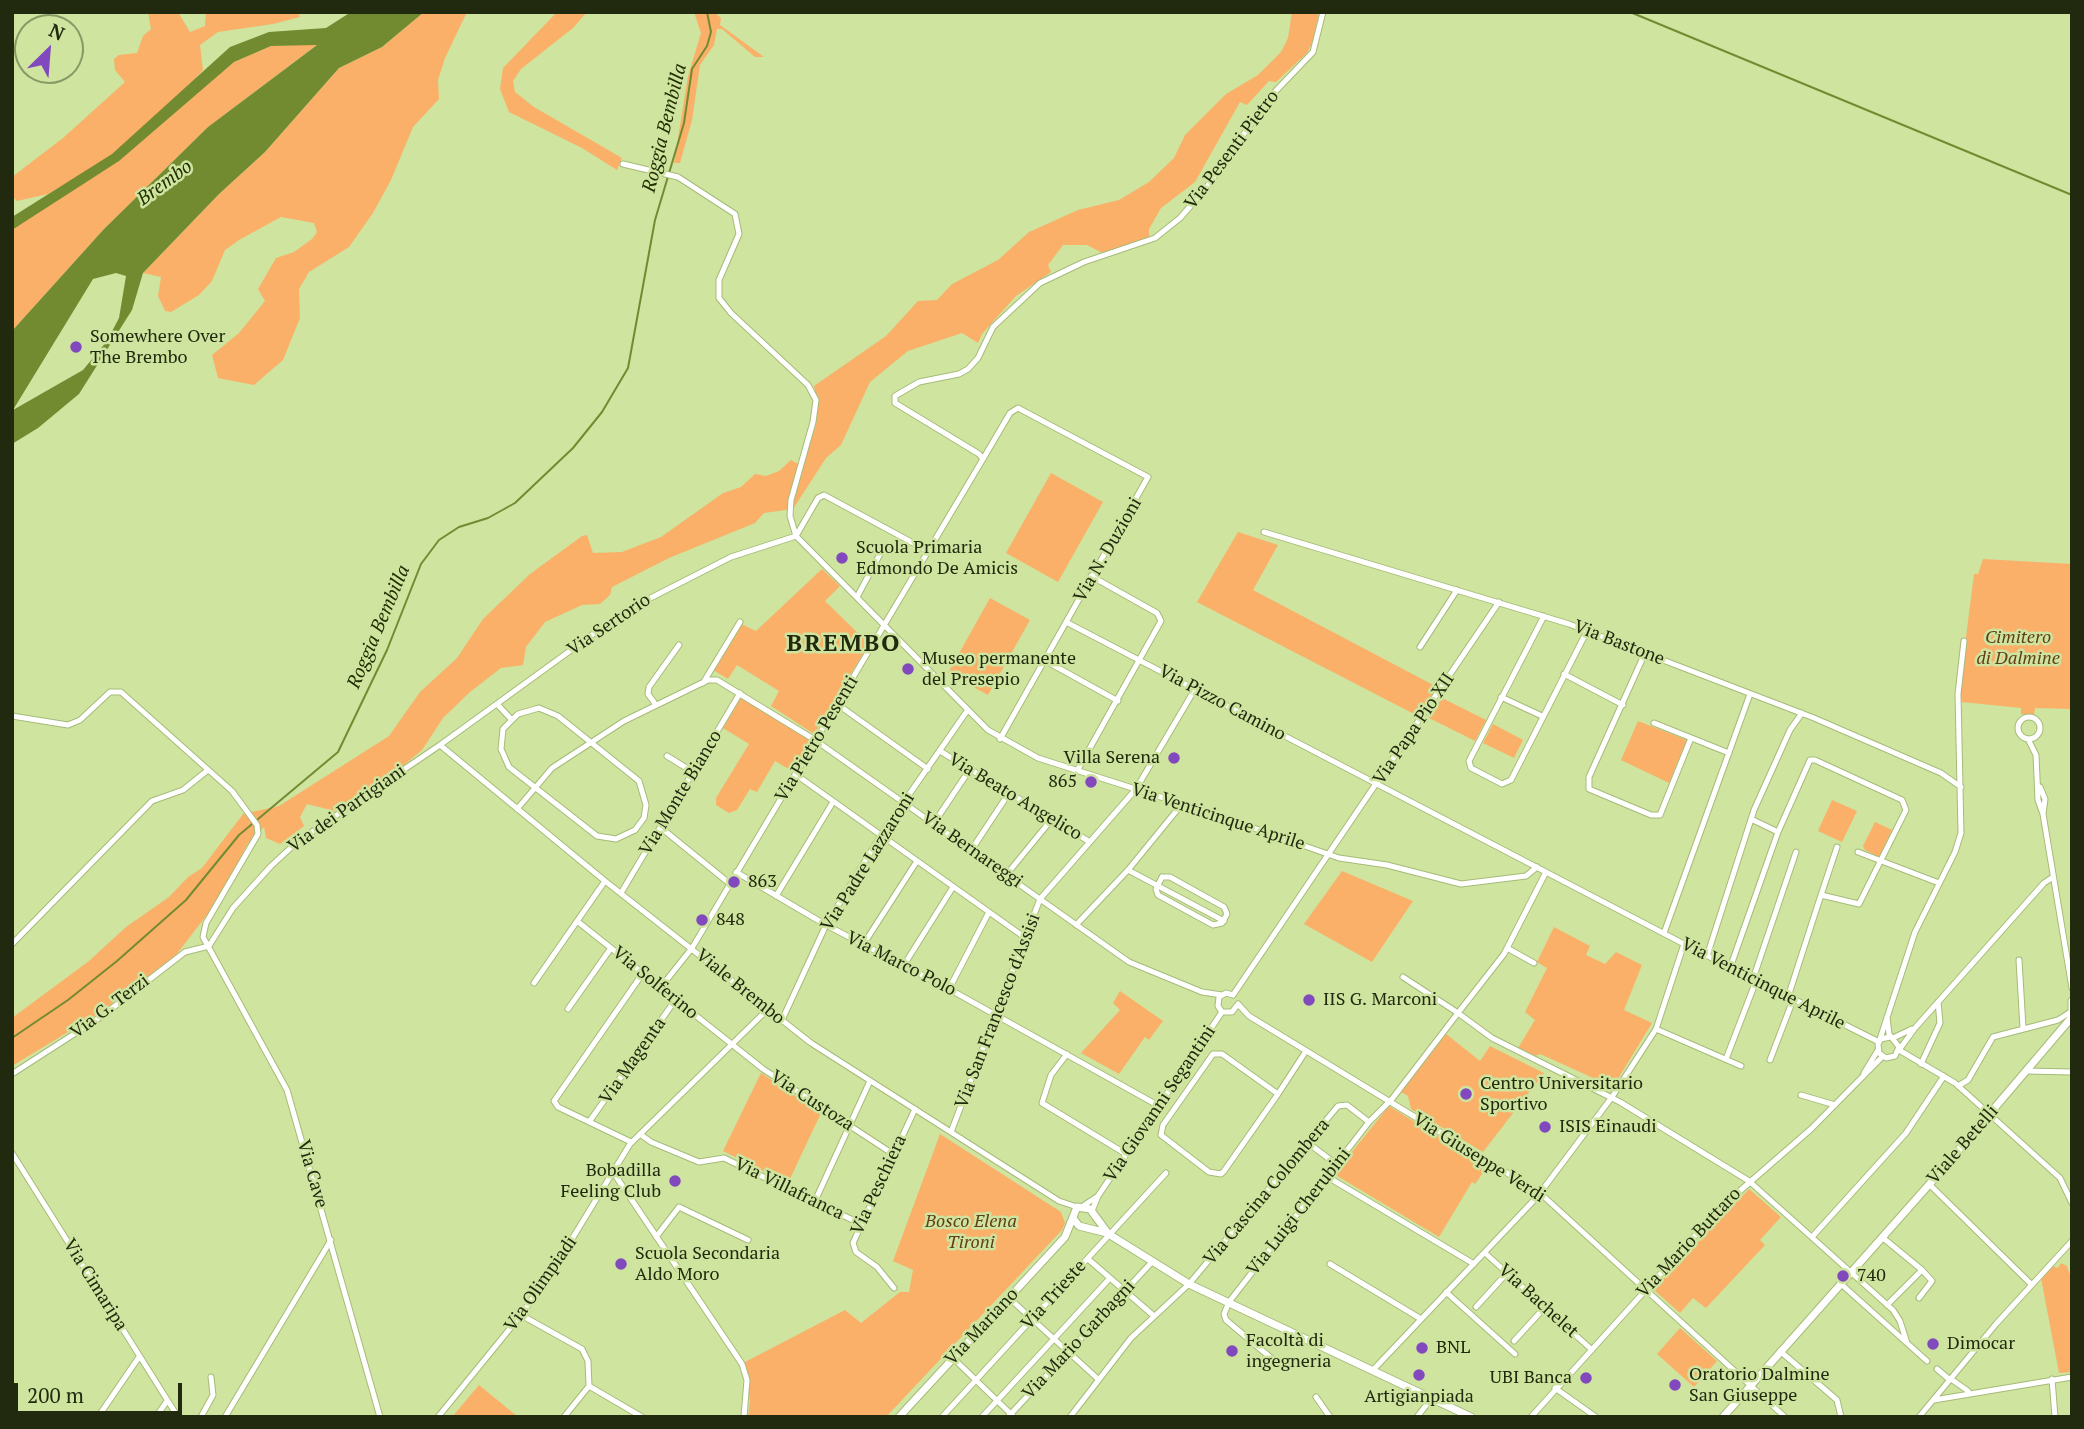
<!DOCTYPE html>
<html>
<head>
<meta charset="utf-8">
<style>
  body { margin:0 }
  #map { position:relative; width:2084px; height:1429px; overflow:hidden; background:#cee49f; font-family:"PT Serif",serif }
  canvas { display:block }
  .frame { position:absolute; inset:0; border:14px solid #21290e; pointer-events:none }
  .north { position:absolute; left:14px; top:14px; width:70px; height:70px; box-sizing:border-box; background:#cee49f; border:2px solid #899965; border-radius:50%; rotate:25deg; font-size:19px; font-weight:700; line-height:28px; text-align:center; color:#21290e }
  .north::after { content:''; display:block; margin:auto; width:24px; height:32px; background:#8249bf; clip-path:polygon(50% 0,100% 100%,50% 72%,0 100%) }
  .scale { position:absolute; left:14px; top:1383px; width:168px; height:32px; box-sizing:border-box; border:4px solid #21290e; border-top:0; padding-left:9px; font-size:21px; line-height:24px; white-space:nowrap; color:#21290e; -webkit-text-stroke:5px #cee49f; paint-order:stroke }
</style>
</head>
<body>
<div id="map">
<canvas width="2084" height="1429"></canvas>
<div class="frame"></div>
<div class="north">N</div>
<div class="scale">200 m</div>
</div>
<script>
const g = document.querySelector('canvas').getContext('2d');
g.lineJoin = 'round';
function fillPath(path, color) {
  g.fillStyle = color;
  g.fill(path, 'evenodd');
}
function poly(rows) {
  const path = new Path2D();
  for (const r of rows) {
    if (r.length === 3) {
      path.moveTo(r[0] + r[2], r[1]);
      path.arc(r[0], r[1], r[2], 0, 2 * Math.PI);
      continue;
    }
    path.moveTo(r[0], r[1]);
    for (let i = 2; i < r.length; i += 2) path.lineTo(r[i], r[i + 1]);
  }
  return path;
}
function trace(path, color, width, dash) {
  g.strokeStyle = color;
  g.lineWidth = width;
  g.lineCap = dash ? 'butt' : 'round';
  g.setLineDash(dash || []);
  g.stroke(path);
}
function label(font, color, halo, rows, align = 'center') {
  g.font = font + ' "PT Serif",serif';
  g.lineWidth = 5;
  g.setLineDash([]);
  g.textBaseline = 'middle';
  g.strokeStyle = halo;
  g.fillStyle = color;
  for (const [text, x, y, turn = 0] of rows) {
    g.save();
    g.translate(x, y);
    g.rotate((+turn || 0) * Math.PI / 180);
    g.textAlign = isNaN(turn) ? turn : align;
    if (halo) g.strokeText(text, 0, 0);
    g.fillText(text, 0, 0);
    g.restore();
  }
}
const green = poly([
  [148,12,178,12,190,32,205,26,206,12,298,12,300,17,273,24,218,32,200,45,203,70,155,125,104,162,48,194,17,201,12,196,12,177,63,138,125,82,115,70,114,59,119,55,137,53,143,36,151,29],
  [424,12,467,12,445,58,438,80,439,99,413,127,391,180,373,213,349,247,309,272,299,289,300,318,283,360,254,385,218,378,212,355,239,333,265,301,258,289,276,258,294,252,312,239,317,232,314,223,281,217,239,240,225,250,212,281,199,295,171,312,165,311,158,296,161,277,143,273,219,194,265,152,339,68,382,47],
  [557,12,587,12,573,28,521,69,513,81,515,92,534,107,622,158,617,170,582,148,509,112,500,89,503,68],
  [694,12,714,12,721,18,720,25,764,57,755,57,722,29,717,29,714,45,700,65,692,120,680,163,674,163,688,76,701,33],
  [1292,12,1319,12,1312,43,1307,53,1276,82,1269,81,1247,105,1240,102,1195,182,1161,208,1149,229,1149,238,1102,253,1087,245,1063,245,1048,265,1051,272,1016,296,982,334,978,343,962,333,908,351,870,382,841,445,826,458,793,509,764,513,755,523,669,558,612,587,610,595,600,604,582,605,545,622,526,647,523,665,501,668,470,692,443,718,422,750,381,784,335,811,307,804,300,817,304,826,280,844,266,838,264,827,247,845,220,898,176,955,101,1012,12,1066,12,1018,89,961,126,927,169,897,188,877,202,868,243,814,279,806,389,736,420,692,457,658,483,619,530,574,582,536,587,535,593,553,622,552,661,537,723,493,741,487,755,474,766,476,779,471,791,460,802,466,816,425,818,406,814,386,886,336,918,301,937,300,952,284,998,260,1029,232,1078,210,1119,200,1149,182,1174,158,1185,135,1226,94,1258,75,1281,52,1288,38],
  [318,44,208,127,104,229,12,331,12,230,234,62,271,46],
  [1051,473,1103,502,1058,582,1006,553],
  [1238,532,1278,545,1253,590,1437,687,1418,716,1197,602],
  [1983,559,2072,564,2072,709,2035,708,2034,715,2021,714,2021,708,1962,702,1960,684,1974,574,1978,574],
  [822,569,840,586,825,601,869,644,814,734,771,706,779,691,737,665,728,679,713,670,741,624,756,631],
  [990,598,1030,620,988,695,948,673],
  [741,698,811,740,792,771,775,761,757,792,750,789,737,810,729,813,716,805,716,798,749,744,723,728],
  [1442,698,1486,720,1475,741,1429,718],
  [1638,721,1687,740,1669,783,1621,760],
  [1493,724,1523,740,1514,758,1483,743],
  [1832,800,1857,811,1842,842,1818,831],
  [1875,822,1892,830,1879,857,1865,850,1863,846],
  [1342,871,1413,901,1372,962,1304,924],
  [1554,927,1590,946,1586,955,1605,964,1616,952,1642,965,1624,1010,1652,1023,1613,1087,1540,1054,1535,1056,1518,1048,1535,1020,1525,1012,1547,968,1537,962],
  [1120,991,1163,1021,1149,1040,1145,1037,1119,1074,1081,1053,1120,1010,1113,1003],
  [1446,1034,1480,1061,1490,1046,1544,1073,1483,1152,1411,1109,1408,1096,1401,1092],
  [761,1073,821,1113,788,1183,723,1151],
  [1389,1106,1487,1167,1475,1184,1472,1182,1439,1237,1334,1174],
  [940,1134,1061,1212,1065,1223,1062,1230,886,1417,748,1417,750,1402,745,1362,845,1310,861,1323,900,1292,909,1292,913,1270,893,1261],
  [1749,1189,1781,1217,1760,1240,1765,1245,1706,1308,1693,1298,1680,1313,1653,1289],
  [2061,1263,2067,1266,2072,1281,2072,1372,2059,1373,2041,1278,2052,1266,2058,1268],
  [1680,1328,1717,1361,1694,1387,1657,1354],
  [479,1385,518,1417,452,1417]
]);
const water = poly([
  [351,12,424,12,382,47,339,68,265,152,219,194,143,273,132,310,79,394,38,428,12,444,12,331,104,229,208,127,317,45,271,46,234,62,119,161,12,230,12,217,112,154,230,47,269,32,326,28],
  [116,273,126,276,119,318,107,341,83,370,13,410,93,279]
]);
const stream = poly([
  [1630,12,2072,195],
  [12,1038,68,1000,117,961,186,900,239,835,338,752,387,650,421,564,439,540,459,527,488,518,515,503,573,448,602,412,628,368,655,220,684,123,692,69,707,46,711,32,707,12]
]);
const minor = poly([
  [623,164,678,177,735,214,739,234,719,280,719,298,731,313,808,385,816,400,813,422,791,500,790,516,796,536,988,730,1038,758,1211,813,1339,858,1387,865,1461,884,1526,876,1537,867],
  [983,459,1010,413,1018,408,1148,477,1000,739],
  [1264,532,1569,624,1814,718,1941,773,1961,787],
  [796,536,818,498,824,495,928,551],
  [857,597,880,554],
  [1544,616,1469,761,1471,768,1502,784,1511,780,1587,631],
  [1066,622,1684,944,1879,1042,1915,932,1955,852,1961,833,1958,694,1964,641],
  [1420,647,1457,590],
  [1645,653,1589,777,1589,789,1651,815,1660,815,1691,738],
  [1044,660,1118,701],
  [1564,674,1623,705],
  [703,683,740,622],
  [1501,697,1542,716],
  [497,704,511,719],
  [837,704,928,769],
  [656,705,648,694,649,687,679,645],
  [539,708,558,716,639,781,646,805,644,818,635,830,616,839,597,836,509,767,501,749,503,729,518,714,539,708],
  [12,716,68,725,80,720,110,692,121,692,232,791,257,825,258,834,206,923,203,937,287,1090,380,1417],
  [2029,728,11],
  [1654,723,1729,753],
  [2028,739,2036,755,2038,800,2043,814,2072,988],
  [440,745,605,881,811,1043,1059,1201,1077,1207],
  [940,751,1090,842],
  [667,756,693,772],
  [1077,771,1161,621,1157,613,1091,576],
  [795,774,1027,939],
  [2040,787,2045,799,2043,814],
  [517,809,552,768,624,721,708,680,717,680,815,740,1129,962,1202,992,1222,995],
  [1751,819,1778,832],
  [934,823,970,769],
  [660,827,729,883],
  [972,849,1009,793],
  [1858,852,1939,883],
  [1128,870,1224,921],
  [736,872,826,925,949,989,1159,1106],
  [1007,874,1052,819],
  [1162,877,1170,877,1224,907,1227,914,1222,923,1213,925,1158,895,1156,889,1162,877],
  [2053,877,2044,883,1915,1028,1899,1050,1955,1083,2060,1178,2072,1203],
  [621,893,740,693],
  [1821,895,1837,847],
  [776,896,833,802],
  [577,921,763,1069,893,1154],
  [1076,925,1128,870,1182,804],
  [1664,933,1750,694],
  [12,944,152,801,183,790,208,770],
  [863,945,917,861],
  [209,946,233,908,271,866,297,842,440,745,625,611,731,557,796,536],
  [1507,948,1534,963],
  [1707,956,1754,810,1790,730,1802,713],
  [2019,960,2023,1028],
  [904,965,953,887],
  [1730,968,1778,832,1810,760,1815,760,1902,800,1906,810,1859,904,1821,895,1788,997],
  [1403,977,1458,1013,1504,954,1546,872],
  [1753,979,1796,852],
  [534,983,605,881],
  [661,987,692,948,983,459,979,454,895,403,895,396,919,382,959,374,968,369,978,358,993,327,1040,283,1084,262,1155,238,1180,218,1206,188,1269,98,1313,52,1323,12],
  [949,989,989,912],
  [1233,995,1499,602],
  [1238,1004,1249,1016,1540,1193,1785,1417],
  [568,1009,611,948],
  [1222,1012,1218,1006,1219,997,1226,993,1233,995],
  [1222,1012,1232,1012,1238,1004],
  [1887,1017,1889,1034,1899,1047,1895,1056,1886,1058,1879,1053,1878,1044,1881,1039,1890,1037],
  [782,1020,826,925,881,835,967,711],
  [1656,1029,1741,1066],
  [1893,1038,1912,1029],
  [1067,1054,1051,1075,1042,1103,1126,1154],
  [1726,1059,1756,981],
  [1770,1060,1793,1000],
  [1921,1064,1940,1023,1938,1002],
  [2026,1071,2072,1072],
  [1864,1073,1878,1050],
  [12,1074,102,1016,185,952,209,946],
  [1958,1086,1968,1080,1993,1037,2058,1020,2072,1011],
  [1278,1094,1222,1054,1213,1054,1163,1125,1161,1135,1209,1172,1221,1174,1224,1171,1278,1094,1306,1051],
  [1801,1095,1835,1105],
  [589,1122,676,999],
  [951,1132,1040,899,1136,789,1195,689],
  [640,1134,651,1142,699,1162,724,1158,861,1224],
  [631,1142,558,1107,554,1101,643,973],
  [1308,1143,1336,1164],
  [12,1153,178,1417],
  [613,1172,742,1364,747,1380,744,1417],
  [1326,1176,1474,1264],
  [1929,1184,2031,1284],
  [815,1201,870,1081],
  [1083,1206,1098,1196],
  [1092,1211,1098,1196,1222,1012],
  [656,1237,679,1207,748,1240],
  [1812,1237,1906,1133,1944,1076],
  [1882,1237,1922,1270,1887,1305],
  [1485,1253,1592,1350],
  [1088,1259,1154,1316],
  [1330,1264,1421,1319],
  [1840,1283,1927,1361],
  [894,1288,877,1267,856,1252,853,1243,915,1109],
  [1446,1292,1515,1354],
  [1009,1298,1098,1379],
  [1919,1298,1932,1281,1922,1270],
  [1476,1307,1507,1273],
  [521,1315,582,1349,588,1361,589,1386,642,1417],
  [1514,1341,1545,1307],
  [1780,1351,1837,1400,1841,1417],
  [953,1358,1014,1417],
  [1283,1368,1226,1320,1224,1314,1229,1302,1369,1122],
  [1937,1369,1950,1380],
  [1373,1370,1537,1197,1612,1097,1656,1029,1684,944],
  [1951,1379,1968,1391],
  [2052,1379,2055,1417],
  [1555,1388,1596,1417],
  [1316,1397,1330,1417],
  [1934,1400,2072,1377],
  [98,1417,139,1357],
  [156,1417,167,1401],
  [201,1417,213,1395,211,1377],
  [225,1417,331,1240],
  [438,1417,521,1315,561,1257,630,1144,768,1009],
  [564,1417,589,1386],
  [942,1417,1166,1173],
  [982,1417,1110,1278],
  [1008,1417,1151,1263],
  [1070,1417,1131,1338,1189,1284,1338,1106,1347,1105,1369,1122,1392,1099,1458,1013,1492,1038,1620,1102,1749,1181,1893,1310,1900,1321,1907,1343],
  [1417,1417,1431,1399],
  [1531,1417,1719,1209,1811,1129,1882,1057],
  [1919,1417,1996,1324,2072,1241]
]);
const tertiary = poly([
  [2072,1001,2072,1010],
  [1073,1218,1079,1226,1107,1233,1189,1284,1471,1417],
  [899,1417,1065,1237,1077,1207,1090,1209,1107,1232],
  [1723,1417,1934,1179,2072,1017]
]);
const markers = [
  [76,347,7,"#8249bf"],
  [842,558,7,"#8249bf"],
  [908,669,7,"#8249bf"],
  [1174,758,7,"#8249bf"],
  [1091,782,7,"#8249bf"],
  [734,882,7,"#8249bf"],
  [702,920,7,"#8249bf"],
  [1309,1000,7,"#8249bf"],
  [1466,1094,7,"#8249bf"],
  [1545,1127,7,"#8249bf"],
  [675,1181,7,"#8249bf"],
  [621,1264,7,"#8249bf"],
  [1843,1276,7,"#8249bf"],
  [1933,1344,7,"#8249bf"],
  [1422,1348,7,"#8249bf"],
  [1232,1351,7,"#8249bf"],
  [1419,1375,7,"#8249bf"],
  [1586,1378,7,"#8249bf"],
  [1675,1385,7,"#8249bf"]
];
const streetNames = [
  ["Via Pesenti Pietro",1232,150,-53],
  ["Via N. Duzioni",1108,550,-60],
  ["Via Sertorio",609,625,-34],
  ["Via Bastone",1619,643,21],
  ["Via Pizzo Camino",1222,703,28],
  ["Via Papa Pio XII",1414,729,-56],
  ["Via Pietro Pesenti",817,739,-59],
  ["Via Monte Bianco",681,793,-59],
  ["Via Beato Angelico",1015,797,31],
  ["Via dei Partigiani",347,809,-35],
  ["Via Venticinque Aprile",1218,817,18],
  ["Via Bernareggi",972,850,35],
  ["Via Padre Lazzaroni",868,862,-58],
  ["Via Marco Polo",901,964,27],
  ["Via Solferino",655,983,39],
  ["Via Venticinque Aprile",1763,984,27],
  ["Viale Brembo",740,987,39],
  ["Via G. Terzi",110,1007,-37],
  ["Via San Francesco d'Assisi",998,1011,-69],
  ["Via Magenta",633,1061,-55],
  ["Via Custoza",812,1101,33],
  ["Via Giovanni Segantini",1160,1104,-56],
  ["Viale Betelli",1963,1145,-49],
  ["Via Giuseppe Verdi",1479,1158,32],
  ["Via Cave",312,1174,74],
  ["Via Peschiera",879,1185,-65],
  ["Via Villafranca",789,1189,26],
  ["Via Cascina Colombera",1267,1192,-50],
  ["Via Luigi Cherubini",1299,1212,-52],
  ["Via Mario Buttaro",1689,1243,-47],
  ["Via Olimpiadi",541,1284,-55],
  ["Via Cimaripa",95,1285,58],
  ["Via Trieste",1054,1295,-48],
  ["Via Bachelet",1538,1301,42],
  ["Via Mariano",982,1327,-47],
  ["Via Mario Garbagni",1079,1340,-47]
];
const poiNames = [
  ["Somewhere Over",90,337],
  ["The Brembo",90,358],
  ["Scuola Primaria",856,548],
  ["Edmondo De Amicis",856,569],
  ["Museo permanente",922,659],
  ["del Presepio",922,680],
  ["Villa Serena",1160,758,"right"],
  ["865",1077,782,"right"],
  ["863",748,882],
  ["848",716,920],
  ["IIS G. Marconi",1323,1000],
  ["Centro Universitario",1480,1084],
  ["Sportivo",1480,1105],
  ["ISIS Einaudi",1559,1127],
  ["Bobadilla",661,1171,"right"],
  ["Feeling Club",661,1192,"right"],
  ["Scuola Secondaria",635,1254],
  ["Aldo Moro",635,1275],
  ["740",1857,1276],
  ["Facoltà di",1246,1341],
  ["ingegneria",1246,1362],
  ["Dimocar",1947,1344],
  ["BNL",1436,1348],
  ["Oratorio Dalmine",1689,1375],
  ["San Giuseppe",1689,1396],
  ["UBI Banca",1572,1378,"right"],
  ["Artigianpiada",1419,1397,"center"]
];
const parkNames = [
  ["Cimitero",2018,638],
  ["di Dalmine",2018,659],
  ["Bosco Elena",971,1222],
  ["Tironi",971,1243]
];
const waterNames = [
  ["Roggia Bembilla",665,128,-76],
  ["Brembo",165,183,-36],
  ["Roggia Bembilla",379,627,-67]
];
const districtNames = [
  ["BREMBO",844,644]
];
fillPath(green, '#fab069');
fillPath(water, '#738b30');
trace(stream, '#738b30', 2);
trace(minor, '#a6bb78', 7);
trace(tertiary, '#a6bb78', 9);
trace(minor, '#fff', 5);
trace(tertiary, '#fff', 7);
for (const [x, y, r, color] of markers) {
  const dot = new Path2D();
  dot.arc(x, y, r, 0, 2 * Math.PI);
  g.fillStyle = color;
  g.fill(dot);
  trace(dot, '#cee49f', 2.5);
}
label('18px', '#21290e', '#cee49f', streetNames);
label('18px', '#21290e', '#cee49f', poiNames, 'left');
label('italic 18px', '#623d19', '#cee49f', parkNames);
label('italic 19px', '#232e00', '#cee49f', waterNames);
g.letterSpacing = '2px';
label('bold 24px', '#21290e', '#cee49f', districtNames);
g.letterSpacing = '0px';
</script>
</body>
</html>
